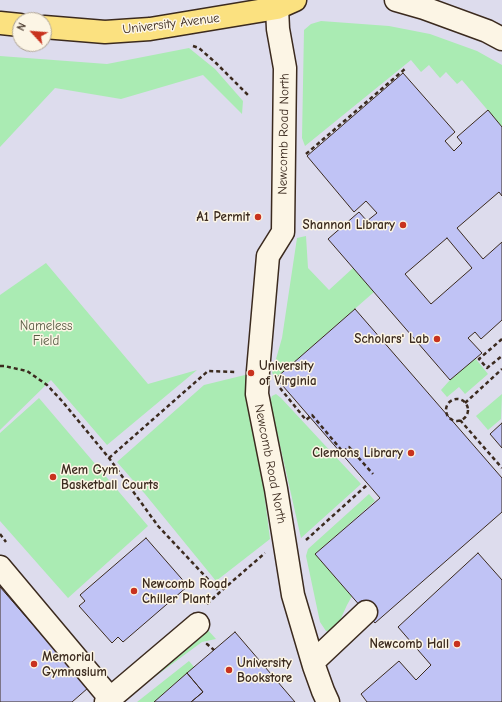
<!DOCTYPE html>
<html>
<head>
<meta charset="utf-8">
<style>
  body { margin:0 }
  #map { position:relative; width:502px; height:702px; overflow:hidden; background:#eae6ea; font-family:"Comic Neue",sans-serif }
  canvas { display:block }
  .north { position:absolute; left:12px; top:12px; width:40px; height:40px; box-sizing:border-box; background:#fcf5e5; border:1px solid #afa495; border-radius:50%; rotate:296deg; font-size:11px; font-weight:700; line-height:16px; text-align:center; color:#3b2a1e }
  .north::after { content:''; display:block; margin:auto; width:14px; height:18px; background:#c8321e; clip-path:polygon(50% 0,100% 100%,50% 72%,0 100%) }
</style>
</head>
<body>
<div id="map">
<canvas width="502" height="702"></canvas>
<div class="north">N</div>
</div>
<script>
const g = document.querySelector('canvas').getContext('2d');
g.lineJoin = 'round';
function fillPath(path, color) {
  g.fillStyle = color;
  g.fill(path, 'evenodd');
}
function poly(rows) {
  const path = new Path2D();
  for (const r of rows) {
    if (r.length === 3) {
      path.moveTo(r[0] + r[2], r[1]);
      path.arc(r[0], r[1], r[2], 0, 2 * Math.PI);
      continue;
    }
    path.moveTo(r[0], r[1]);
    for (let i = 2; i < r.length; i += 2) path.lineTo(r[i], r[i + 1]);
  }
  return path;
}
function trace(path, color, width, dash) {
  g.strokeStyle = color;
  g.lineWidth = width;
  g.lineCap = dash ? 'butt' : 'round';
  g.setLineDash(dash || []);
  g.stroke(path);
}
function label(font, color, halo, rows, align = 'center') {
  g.font = font + ' "Comic Neue",sans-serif';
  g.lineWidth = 3;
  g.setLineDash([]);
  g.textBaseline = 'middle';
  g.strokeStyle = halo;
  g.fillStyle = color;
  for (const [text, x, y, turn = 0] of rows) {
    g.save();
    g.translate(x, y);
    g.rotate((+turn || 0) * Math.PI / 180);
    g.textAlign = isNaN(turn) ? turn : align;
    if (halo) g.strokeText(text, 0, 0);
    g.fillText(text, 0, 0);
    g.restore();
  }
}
const built = poly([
  [0,0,502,0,502,702,0,702],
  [20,20,44,20,44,44,20,44]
]);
const green = poly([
  [321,21,389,26,430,34,477,51,502,65,502,127,462,80,457,84,446,72,440,78,429,65,421,72,411,60,305,146,302,138,304,30,311,24],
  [189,48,215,69,243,101,242,114,203,75,121,99,55,88,0,147,0,56,107,64],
  [306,236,308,268,329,290,353,268,374,292,276,378,272,373,282,338,297,238],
  [46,263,148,384,197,370,107,445,51,380,0,430,0,295],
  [475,358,488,374,465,394,459,387,447,397,441,390,450,380],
  [249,374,270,539,216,581,145,494,117,462,204,385],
  [276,394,281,398,361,484,301,538,270,401,272,396],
  [502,394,501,419,488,430,476,416],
  [39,398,148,526,68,598,0,521,0,433],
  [369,494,375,501,315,554,352,596,347,605,337,627,331,633,326,631,320,622,306,556,308,549],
  [206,628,216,639,202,642,134,692],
  [189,661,194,667,154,702,137,702]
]);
const building = poly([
  [403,73,455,132,445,141,454,151,462,143,457,137,488,110,502,127,502,196,499,192,457,228,483,259,502,242,502,320,481,339,475,332,468,338,482,353,450,380,328,239,359,212,367,221,377,213,366,201,354,212,307,156,403,73],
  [447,238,472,268,431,304,405,274,447,238],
  [355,309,502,478,502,512,375,623,315,554,380,498,276,378,355,309],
  [502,423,502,448,490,434,502,423],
  [146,538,188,586,123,642,118,637,112,643,79,606,85,601,80,595,146,538],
  [478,553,502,580,502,702,367,702,361,694,399,661,416,680,431,665,398,627,478,553],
  [0,587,88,688,72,702,0,702,0,587],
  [235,632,295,702,191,702,203,692,187,673,235,632],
  [187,673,203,692,191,702,154,702,187,673]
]);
const path = poly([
  [193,46,199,48,216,63,249,96],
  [306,154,406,68],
  [502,339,479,359,487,368,502,356],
  [0,366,4,366,27,371,47,385,62,401,109,458,158,526,220,592],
  [280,388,306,420,312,415,343,452,349,447,373,474],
  [457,410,11],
  [465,403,502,369],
  [460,420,502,468],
  [109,458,208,371,236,372],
  [0,534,6,542],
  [306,540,368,484],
  [207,604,220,592,265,553],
  [207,645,207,644,214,650]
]);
const minor = poly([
  [396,0,424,8,487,31,502,39],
  [277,8,278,29,285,68,283,232,268,256,258,371,257,394,276,489,293,595,314,666,323,691,328,702],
  [0,567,110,698],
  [313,662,366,612],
  [106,702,198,624]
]);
const major = poly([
  [0,23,20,25],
  [44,27,105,32,150,29,277,8,295,0]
]);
const markers = [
  [258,217,4,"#c8321e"],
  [403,225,4,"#c8321e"],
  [437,339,4,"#c8321e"],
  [251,373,4,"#c8321e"],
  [411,453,4,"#c8321e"],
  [53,477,4,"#c8321e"],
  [134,591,4,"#c8321e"],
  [457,644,4,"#c8321e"],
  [34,664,4,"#c8321e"],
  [229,670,4,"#c8321e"]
];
const streetNames = [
  ["University Avenue",171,24,-7],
  ["Newcomb Road North",284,134,-89],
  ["Newcomb Road North",270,464,79]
];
const poiNames = [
  ["A1 Permit",250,217],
  ["Shannon Library",395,225],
  ["Scholars' Lab",429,339],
  ["University",259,366,"left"],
  ["of Virginia",259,381,"left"],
  ["Clemons Library",403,453],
  ["Mem Gym",61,470,"left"],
  ["Basketball Courts",61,485,"left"],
  ["Newcomb Road",142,584,"left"],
  ["Chiller Plant",142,599,"left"],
  ["Newcomb Hall",449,644],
  ["Memorial",42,657,"left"],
  ["Gymnasium",42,672,"left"],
  ["University",237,663,"left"],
  ["Bookstore",237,678,"left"]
];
const parkNames = [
  ["Nameless",46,326],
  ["Field",46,341]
];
fillPath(built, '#dddced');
fillPath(green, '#aaebb3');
fillPath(building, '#c0c3f5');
trace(building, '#3b2a1e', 1);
trace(minor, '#3b2a1e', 25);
trace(major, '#3b2a1e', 25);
trace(path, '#3b2a1e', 2.5, [4, 3]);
trace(minor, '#fcf5e5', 22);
trace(major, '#fbe180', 22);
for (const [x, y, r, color] of markers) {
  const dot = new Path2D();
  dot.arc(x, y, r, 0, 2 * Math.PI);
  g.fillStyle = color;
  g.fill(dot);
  trace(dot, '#fcf5e5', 1.5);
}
label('13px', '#3b2a1e', '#fcf5e5', streetNames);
label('bold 13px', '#3b2a1e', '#fcf5e5', poiNames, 'right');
label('13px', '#575a43', '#fcf5e5', parkNames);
</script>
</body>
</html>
